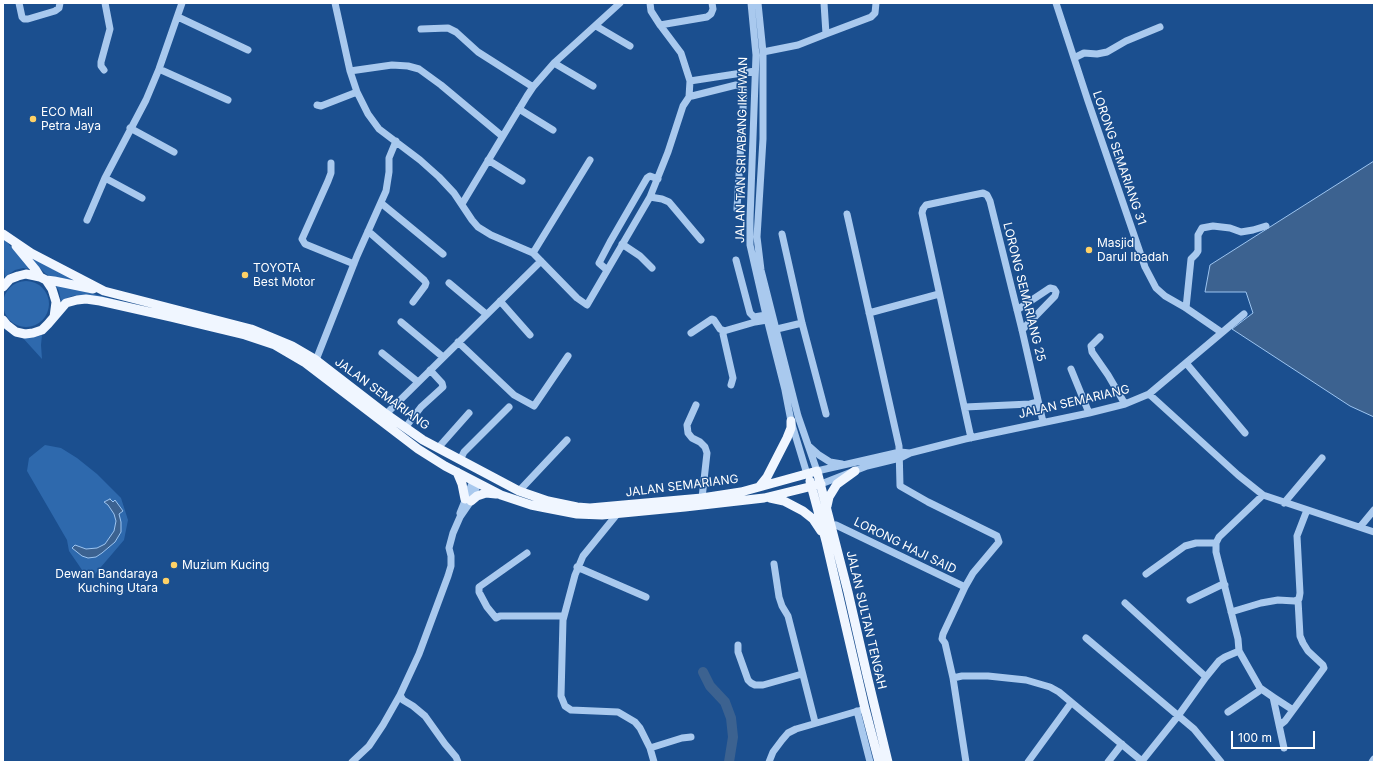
<!DOCTYPE html>
<html>
<head>
<meta charset="utf-8">
<style>
  body { margin:0 }
  #map { position:relative; width:1377px; height:765px; overflow:hidden; background:#1b4f8f; font-family:Inter,sans-serif }
  canvas { display:block }
  .frame { position:absolute; inset:0; border:4px solid #fff; pointer-events:none }
  .scale { position:absolute; left:1231px; top:731px; width:84px; height:18px; box-sizing:border-box; border:2px solid #fff; border-top:0; padding-left:5px; font-size:12px; line-height:14px; white-space:nowrap; color:#fff; -webkit-text-stroke:3px #1b4f8f; paint-order:stroke }
</style>
</head>
<body>
<div id="map">
<canvas width="1377" height="765"></canvas>
<div class="frame"></div>
<div class="scale">100 m</div>
</div>
<script>
const g = document.querySelector('canvas').getContext('2d');
g.lineJoin = 'round';
function fillPath(path, color) {
  g.fillStyle = color;
  g.fill(path, 'evenodd');
}
function poly(rows) {
  const path = new Path2D();
  for (const r of rows) {
    if (r.length === 3) {
      path.moveTo(r[0] + r[2], r[1]);
      path.arc(r[0], r[1], r[2], 0, 2 * Math.PI);
      continue;
    }
    path.moveTo(r[0], r[1]);
    for (let i = 2; i < r.length; i += 2) path.lineTo(r[i], r[i + 1]);
  }
  return path;
}
function trace(path, color, width, dash) {
  g.strokeStyle = color;
  g.lineWidth = width;
  g.lineCap = dash ? 'butt' : 'round';
  g.setLineDash(dash || []);
  g.stroke(path);
}
function label(font, color, halo, rows, align = 'center') {
  g.font = font + ' Inter,sans-serif';
  g.lineWidth = 3;
  g.setLineDash([]);
  g.textBaseline = 'middle';
  g.strokeStyle = halo;
  g.fillStyle = color;
  for (const [text, x, y, turn = 0] of rows) {
    g.save();
    g.translate(x, y);
    g.rotate((+turn || 0) * Math.PI / 180);
    g.textAlign = isNaN(turn) ? turn : align;
    if (halo) g.strokeText(text, 0, 0);
    g.fillText(text, 0, 0);
    g.restore();
  }
}
const green = poly([
  [3,238,32,269,23,268,15,270,5,277,3,260],
  [25,254,85,286,53,278,46,274],
  [26,304,23],
  [55,284,133,304,79,295,72,296,61,301,59,291],
  [42,335,41,345,42,359,22,337,32,338],
  [45,445,61,448,77,458,97,474,121,498,128,520,124,540,95,574,86,576,78,564,69,551,67,540,27,471,29,458]
]);
const water = poly([
  [1374,161,1374,417,1350,406,1232,329,1253,313,1246,292,1205,292,1210,265,1374,161],
  [110,499,113,502,115,500,123,511,119,514,121,522,121,532,115,542,102,553,96,557,88,558,82,556,72,548,75,545,86,549,97,548,105,544,114,531,116,521,114,514,108,505,104,502,110,499]
]);
const river = poly([
  [703,672,710,686,725,702,731,718,733,737,729,762]
]);
const minor = poly([
  [19,3,22,17,24,19,28,19,55,11,59,8,60,3],
  [335,3,350,71,357,92,368,114,379,129,420,160,439,177,454,193,472,220,478,227,491,235,533,253,577,298,587,305,650,197,668,152,683,106,689,97,692,96,736,85,742,87,744,92,737,209],
  [650,3,651,11,660,25,681,53,690,81,689,97],
  [751,3,756,55,750,219,750,245,766,315,785,390,791,421,807,474],
  [758,3,763,52,763,139,757,237,761,270,798,416,817,471,900,452,910,453],
  [1056,3,1088,101,1145,267,1156,288,1165,296,1186,308,1221,332],
  [178,17,248,50],
  [660,25,707,17,711,14,713,9,712,3],
  [596,26,630,46],
  [421,29,448,28,456,32,478,52,533,87],
  [826,34,871,17,875,13,876,3],
  [763,52,798,45,826,34,824,3],
  [1074,58,1084,53,1097,54,1107,52,1126,41,1160,27],
  [554,63,593,86],
  [159,69,228,100],
  [104,70,101,66,101,62,110,29,105,3],
  [350,71,392,65,408,66,419,69,441,85,502,136],
  [690,81,755,71],
  [317,105,321,106,357,92],
  [519,109,553,130],
  [130,128,174,152],
  [488,160,522,181],
  [331,163,331,173,328,181,302,239,305,244,354,264],
  [105,178,142,198],
  [650,197,662,199,669,202,701,240],
  [381,203,443,254],
  [462,204,527,96,533,87,554,63,620,3],
  [847,214,899,446,900,486,928,502,997,536,999,542,973,573,965,587,943,634,942,639,945,643,953,678,966,762],
  [87,220,105,178,146,100,159,69,182,3],
  [368,231,424,280,426,283,425,286,413,302],
  [782,234,802,323,826,414],
  [622,244,640,256,652,268],
  [533,253,590,160],
  [736,260,750,313,754,317,766,315],
  [607,270,599,263,610,242,647,178,650,176,658,179],
  [449,283,486,314],
  [500,301,530,335],
  [1186,308,1191,259,1196,254,1198,251,1198,235,1202,228,1213,226,1230,228,1241,232,1253,230,1266,226],
  [1017,310,1050,288,1054,289,1056,292,1055,296,1022,330],
  [869,313,939,294],
  [401,322,443,357],
  [777,329,802,323],
  [691,333,712,319,714,320,720,329,724,331],
  [1100,337,1091,346,1092,352,1108,375,1125,404],
  [458,342,514,395,534,406,568,356],
  [382,353,418,382],
  [316,360,357,256,386,191,389,172,389,158,396,141],
  [1186,363,1245,433],
  [1071,369,1089,413],
  [731,385,733,378,723,334,724,331,755,322,767,320],
  [1149,394,1238,475,1263,495,1374,532],
  [696,405,687,425,688,433,692,438,700,442,705,447,707,453,702,498],
  [965,407,1030,404,1038,402],
  [386,414,541,261],
  [405,428,421,407,443,387,442,383,430,370],
  [971,438,922,213,923,209,926,205,959,198,983,193,987,195,990,201,1022,330,1043,422],
  [810,447,819,455,830,462,842,464],
  [438,448,469,413],
  [460,460,464,452,509,407],
  [821,484,867,466,900,458,910,453,965,439,1089,413,1125,404,1149,394,1244,314],
  [519,491,567,440],
  [1284,503,1322,458],
  [460,513,473,481],
  [618,513,583,556,575,575,563,620,561,696,565,706,571,710,618,712,635,722,640,728,650,748,654,762],
  [836,525,965,587],
  [1360,527,1374,510],
  [527,553,479,587,479,592,487,607,496,618,500,616,564,616],
  [774,564,779,597,782,606,788,616,815,722],
  [577,567,646,597],
  [1146,574,1185,546,1196,543,1216,543],
  [1190,600,1221,585,1225,585],
  [1125,603,1206,677],
  [1231,612,1261,603,1278,600,1295,601,1299,599,1300,593,1297,536,1307,510],
  [1086,638,1194,729,1221,762],
  [738,645,738,652,748,680,751,683,755,685,763,685,802,674],
  [1239,651,1260,688,1273,697,1284,748],
  [953,678,962,676,988,676,1026,680,1050,687,1059,692,1143,762],
  [1273,697,1293,710],
  [857,711,870,762],
  [1228,712,1259,691,1260,688],
  [1280,725,1285,721,1324,668,1323,665,1308,651,1303,643,1300,636,1298,600],
  [650,748,682,738,691,737],
  [1142,761,1178,716,1206,677,1219,661,1225,657,1239,651,1238,639,1216,552,1216,543,1219,537,1263,495],
  [352,762,369,746,383,725,400,695],
  [458,762,456,757,445,744,425,716,413,706,403,700,400,695,419,654,448,576,451,566,451,556,449,548,453,533,460,517,471,501,478,483],
  [769,762,773,752,782,740,788,733,796,729,865,709],
  [1028,762,1071,703],
  [1108,762,1122,744],
  [1372,762,1374,759]
]);
const major = poly([
  [3,234,31,253,104,291,251,329,292,346,316,360,386,414,423,440,519,491,548,501,577,507,590,508,702,498,741,492,817,471,848,592,867,675,888,762],
  [16,246,35,269,40,277],
  [46,280,54,281,93,289],
  [3,287,10,279,18,276,26,274,40,277,46,280,52,289,56,302,54,317,48,324,42,330,33,333,25,334,16,332,7,325,3,320],
  [54,317,66,303,77,300,86,299,100,301,171,317,245,335,275,345,304,362,418,449,445,466,501,495,531,505,546,508,577,514,602,515,685,507,764,498,821,484],
  [457,472,462,484,465,499],
  [810,481,826,541,865,709,879,762],
  [759,487,767,477,787,438,791,428,791,421],
  [770,498,784,501,803,511,813,519,821,531],
  [471,501,477,496,486,493,496,494],
  [827,506,829,497,837,484,855,471]
]);
const markers = [
  [33,119,4,"#ffd166"],
  [1089,250,4,"#ffd166"],
  [245,275,4,"#ffd166"],
  [174,565,4,"#ffd166"],
  [166,581,4,"#ffd166"]
];
const poiNames = [
  ["ECO Mall",41,112],
  ["Petra Jaya",41,126],
  ["Masjid",1097,243],
  ["Darul Ibadah",1097,257],
  ["TOYOTA",253,268],
  ["Best Motor",253,282],
  ["Muzium Kucing",182,565],
  ["Dewan Bandaraya",158,574,"right"],
  ["Kuching Utara",158,588,"right"]
];
const streetNames = [
  ["JALAN TAN SRI ABANG IKHWAN",742,150,-89],
  ["LORONG SEMARIANG 31",1119,158,71],
  ["LORONG SEMARIANG 25",1024,292,76],
  ["JALAN SEMARIANG",382,394,36],
  ["JALAN SEMARIANG",1074,402,-13],
  ["JALAN SEMARIANG",682,486,-7],
  ["LORONG HAJI SAID",905,546,26],
  ["JALAN SULTAN TENGAH",866,620,77]
];
fillPath(green, '#2e69ad');
fillPath(water, '#3c6290');
trace(water, '#9cc4f0', 1);
trace(river, '#3c6290', 10);
trace(minor, '#a9c9ee', 7);
trace(major, '#f0f6ff', 9);
for (const [x, y, r, color] of markers) {
  const dot = new Path2D();
  dot.arc(x, y, r, 0, 2 * Math.PI);
  g.fillStyle = color;
  g.fill(dot);
  trace(dot, '#1b4f8f', 1.5);
}
label('12px', '#fff', '#1b4f8f', poiNames, 'left');
label('12px', '#fff', '#1b4f8f', streetNames);
</script>
</body>
</html>
